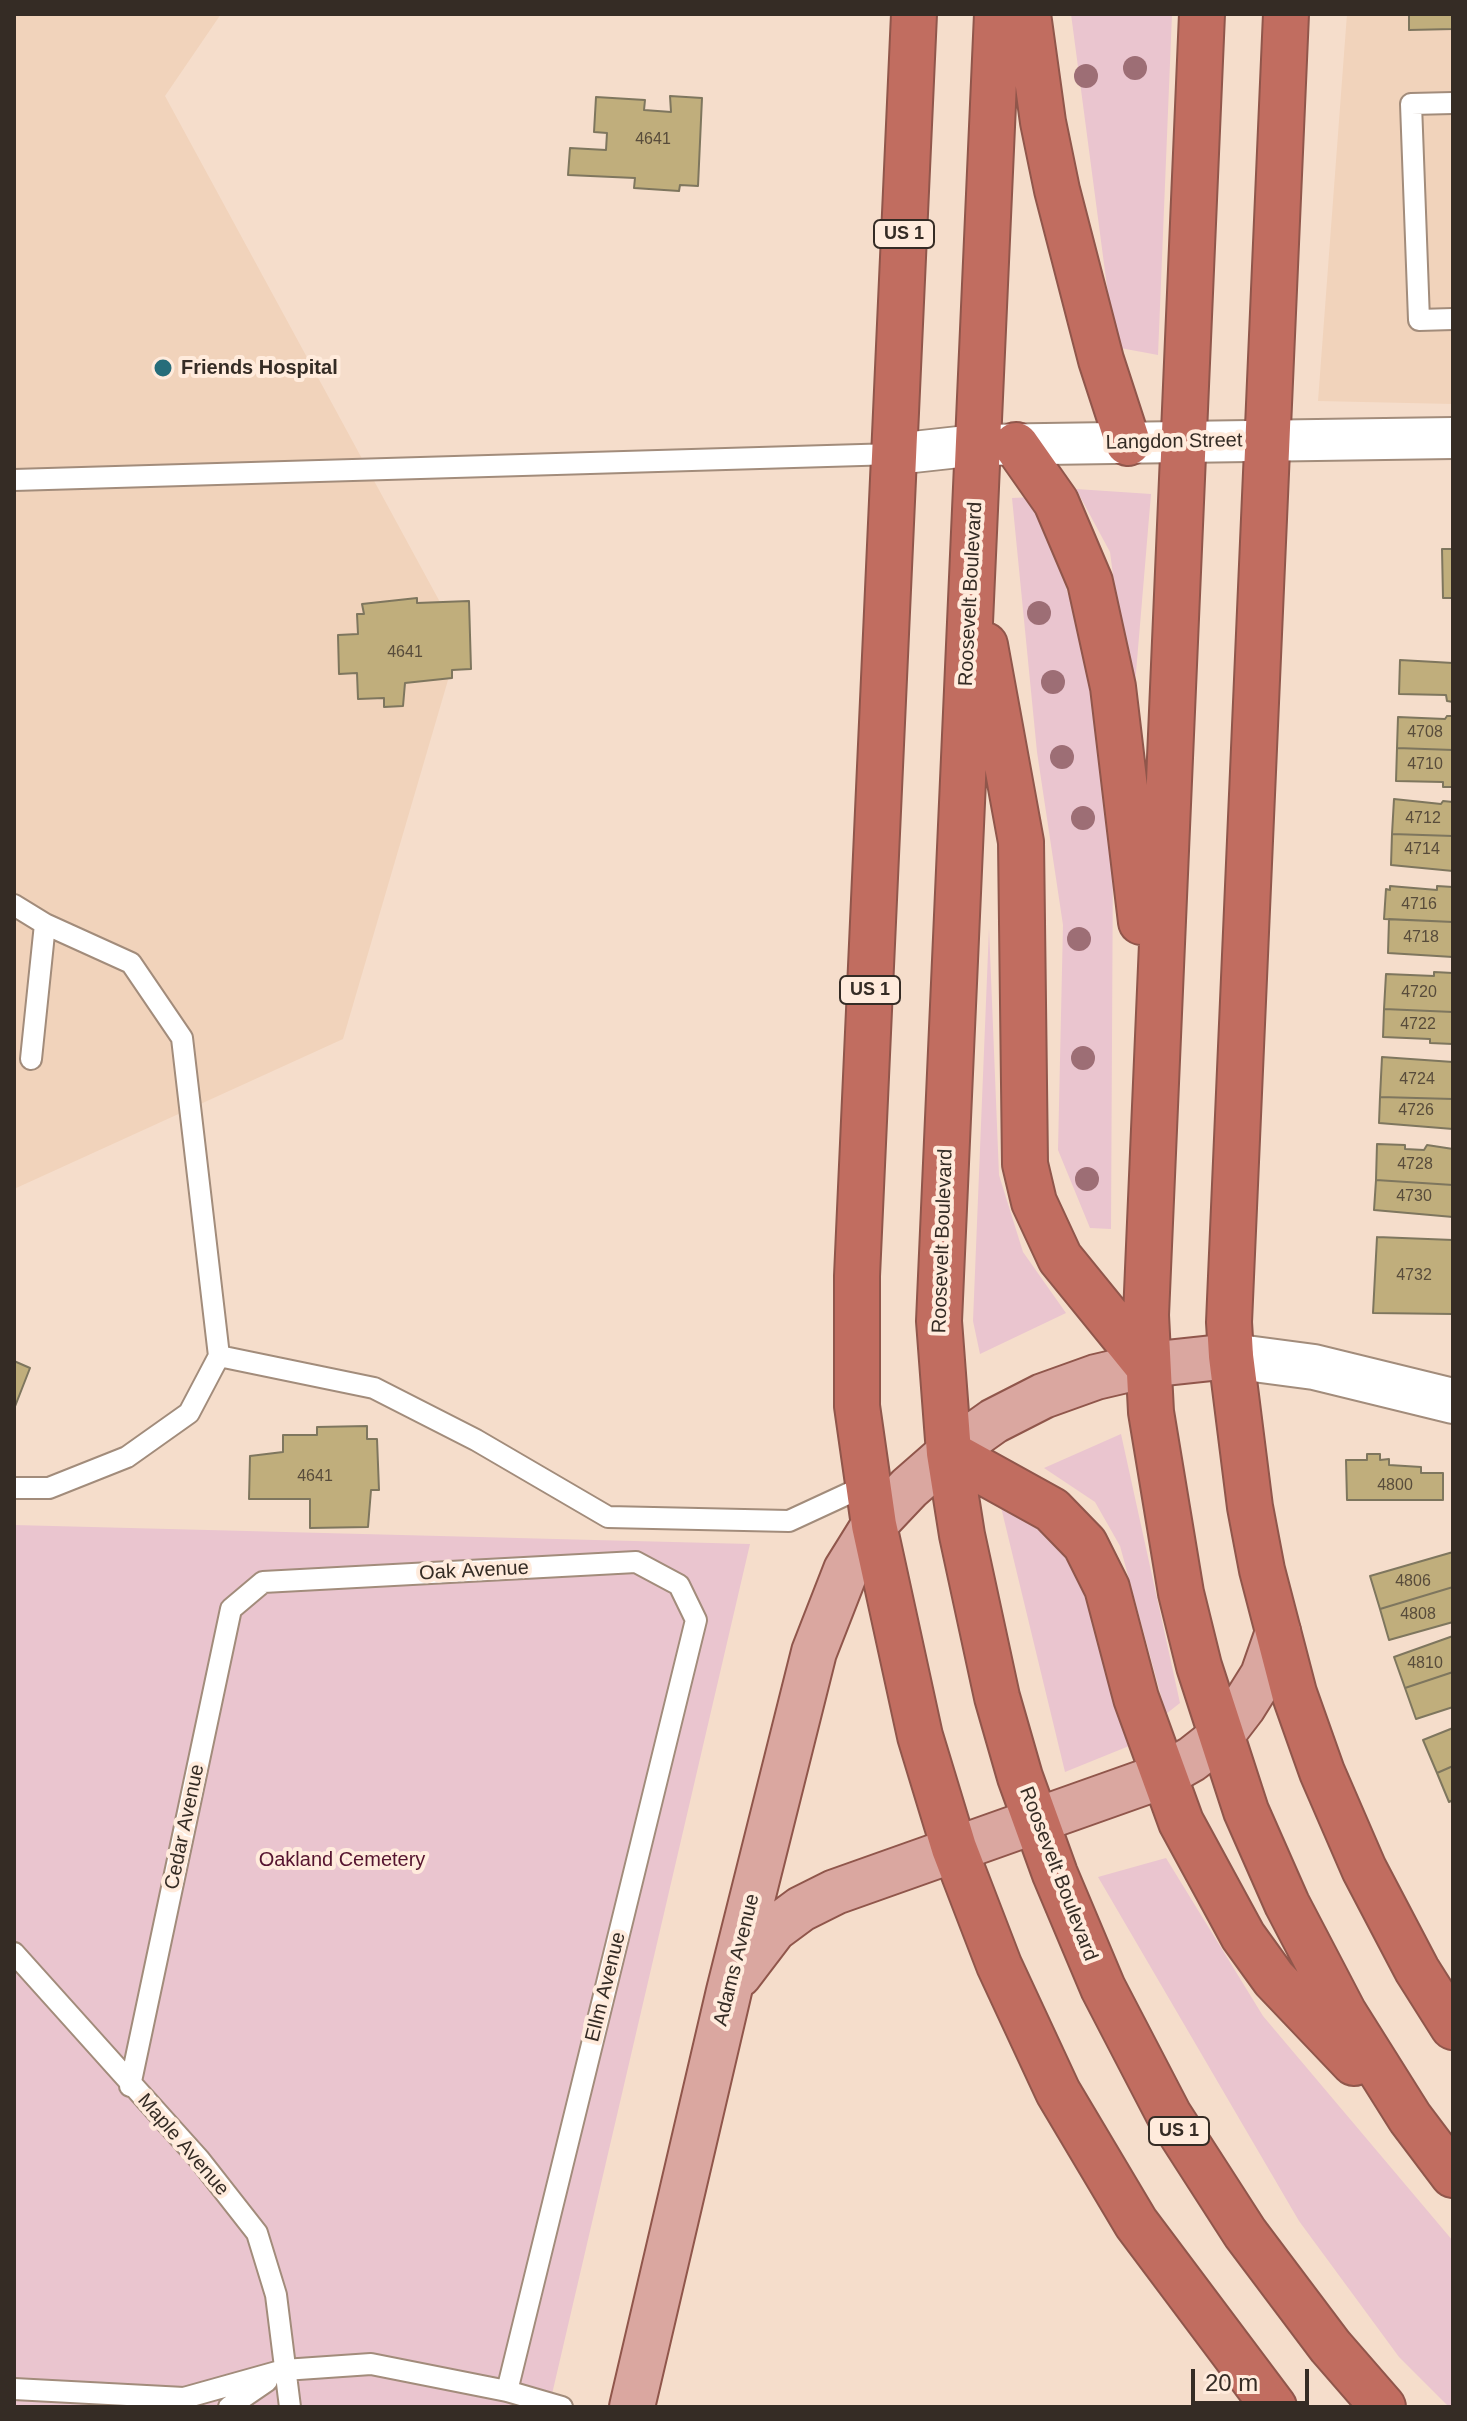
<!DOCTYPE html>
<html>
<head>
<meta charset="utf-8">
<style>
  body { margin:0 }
  #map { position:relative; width:1467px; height:2421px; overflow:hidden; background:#f5ddcb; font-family:Helvetica,sans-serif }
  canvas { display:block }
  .frame { position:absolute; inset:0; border:16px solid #352c25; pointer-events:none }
  .scale { position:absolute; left:1191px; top:2369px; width:118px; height:36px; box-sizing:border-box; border:4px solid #352c25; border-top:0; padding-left:10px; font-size:24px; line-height:28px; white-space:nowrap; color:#352c25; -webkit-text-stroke:6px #ffebdc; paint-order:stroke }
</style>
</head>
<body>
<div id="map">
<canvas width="1467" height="2421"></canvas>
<div class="frame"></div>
<div class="scale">20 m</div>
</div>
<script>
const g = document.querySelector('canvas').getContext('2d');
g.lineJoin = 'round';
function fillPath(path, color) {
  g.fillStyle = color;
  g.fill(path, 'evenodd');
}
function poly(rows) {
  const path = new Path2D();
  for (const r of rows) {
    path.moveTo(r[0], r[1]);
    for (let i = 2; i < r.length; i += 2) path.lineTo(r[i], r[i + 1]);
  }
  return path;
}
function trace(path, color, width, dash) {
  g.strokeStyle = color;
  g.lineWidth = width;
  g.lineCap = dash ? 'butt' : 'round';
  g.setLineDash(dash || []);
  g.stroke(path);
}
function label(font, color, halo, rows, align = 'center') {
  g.font = font + ' Helvetica,sans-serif';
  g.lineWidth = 8;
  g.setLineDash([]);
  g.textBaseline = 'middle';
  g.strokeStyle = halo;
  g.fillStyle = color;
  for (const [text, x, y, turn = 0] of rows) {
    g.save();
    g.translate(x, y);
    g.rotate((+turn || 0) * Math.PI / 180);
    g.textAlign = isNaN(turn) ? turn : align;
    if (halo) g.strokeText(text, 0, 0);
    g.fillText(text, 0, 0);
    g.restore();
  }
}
const built = poly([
  [14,14,221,14,165,96,460,639,343,1039,14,1189],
  [1347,14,1453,14,1453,404,1318,401]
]);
const green = poly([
  [1071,14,1172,14,1158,355,1115,347],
  [1076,489,1151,494,1132,720,1110,552],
  [1033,497,1045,516,1089,665,1113,850,1111,1229,1090,1228,1058,1150,1063,925,1037,752,1012,498],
  [989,928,999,1175,1023,1252,1066,1313,980,1354,973,1321],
  [1121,1434,1180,1703,1166,1714,1120,1546,1095,1502,1044,1468],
  [1000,1503,1058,1531,1090,1574,1134,1744,1065,1772],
  [14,1525,750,1544,549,2407,14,2407],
  [1166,1858,1263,2016,1453,2241,1453,2407,1449,2407,1399,2357,1299,2221,1098,1877]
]);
const building = poly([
  [1409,14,1453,14,1453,29,1409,30,1409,14],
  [670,96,702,98,698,186,680,185,679,191,634,188,635,178,568,175,570,148,606,150,607,133,594,132,596,97,645,100,644,110,671,112,670,96],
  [1442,549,1453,549,1453,598,1443,598,1442,549],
  [417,598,417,603,469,601,471,669,452,670,452,678,405,683,403,706,384,707,384,698,358,699,357,673,339,674,338,635,358,634,357,614,364,614,362,604,417,598],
  [1400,660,1453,663,1453,702,1447,701,1446,695,1399,694,1400,660],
  [1447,716,1453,716,1453,750,1397,748,1398,717,1445,719,1447,716],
  [1397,748,1453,750,1453,787,1443,787,1443,782,1396,781,1397,748],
  [1394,799,1441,804,1443,801,1453,802,1453,836,1392,834,1394,799],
  [1392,834,1453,836,1453,871,1391,865,1392,834],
  [1390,886,1437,890,1437,886,1453,887,1453,922,1384,919,1386,889,1390,890,1390,886],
  [1389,919,1453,922,1453,957,1388,953,1389,919],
  [1434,972,1453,973,1453,1012,1384,1009,1386,974,1434,976,1434,972],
  [1384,1009,1453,1012,1453,1044,1430,1043,1430,1039,1383,1037,1384,1009],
  [1382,1057,1453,1062,1453,1099,1380,1097,1382,1057],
  [1380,1097,1453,1099,1453,1129,1379,1123,1380,1097],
  [1377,1144,1405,1145,1405,1149,1424,1150,1427,1145,1453,1149,1453,1185,1376,1180,1377,1144],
  [1376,1180,1453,1185,1453,1217,1374,1210,1376,1180],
  [1377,1237,1453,1240,1453,1314,1373,1313,1377,1237],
  [14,1361,30,1368,14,1409,14,1361],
  [367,1426,367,1439,377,1439,379,1490,371,1490,368,1527,310,1528,310,1499,249,1499,250,1456,283,1452,283,1435,317,1435,317,1427,367,1426],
  [1367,1454,1380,1454,1380,1460,1389,1459,1389,1465,1421,1467,1421,1473,1443,1473,1443,1500,1347,1500,1346,1460,1367,1460,1367,1454],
  [1453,1552,1453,1587,1380,1609,1370,1576,1453,1552],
  [1453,1587,1453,1622,1389,1640,1380,1609,1453,1587],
  [1453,1636,1453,1672,1405,1688,1394,1657,1453,1636],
  [1453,1672,1453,1707,1416,1719,1405,1688,1453,1672],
  [1453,1728,1453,1766,1437,1773,1423,1740,1453,1728],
  [1453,1766,1453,1800,1449,1802,1437,1773,1453,1766]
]);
const lane = poly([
  [1453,103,1411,104,1419,320,1453,319],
  [14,480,895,454],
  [14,905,45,924,31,1059],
  [45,924,131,963,182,1038,219,1356],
  [14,1488,49,1488,127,1457,189,1413,219,1356,374,1388,476,1440,608,1517,789,1521,869,1484],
  [14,1953,199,2159,257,2233,276,2295,290,2407],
  [130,2086,231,1609,263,1582,636,1562,679,1585,696,1620,507,2391],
  [14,2389,184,2398,284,2370,371,2364,507,2391,562,2407],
  [229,2407,267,2381]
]);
const street = poly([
  [895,454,977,445,1453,438]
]);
const secondary = poly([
  [1231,1356,1314,1367,1453,1401]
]);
const primary = poly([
  [739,1975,774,1929,801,1909,835,1892,1162,1776,1192,1759,1220,1737,1243,1707,1263,1675,1278,1632],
  [632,2407,729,1991,814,1652,846,1570,874,1525,909,1488,949,1453,994,1421,1043,1396,1096,1377,1147,1365,1231,1356]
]);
const highway = poly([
  [914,14,857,1276,857,1406,874,1525,920,1736,954,1848,999,1965,1058,2092,1136,2223,1274,2407],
  [997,14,939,1321,949,1453,962,1535,997,1697,1020,1777,1055,1874,1103,1988,1169,2115,1245,2233,1330,2346,1383,2407],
  [1028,14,1043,122,1057,190,1101,360,1128,443],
  [1202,14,1146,1315,1151,1412,1181,1593,1199,1666,1246,1811,1287,1904,1344,2013,1410,2118,1453,2175],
  [1286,14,1229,1322,1231,1356,1250,1507,1262,1570,1294,1693,1322,1772,1364,1869,1417,1970,1453,2027],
  [1016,445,1056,502,1090,582,1113,687,1141,922],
  [985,645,1021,842,1025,1164,1034,1202,1060,1258,1147,1365],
  [949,1453,1052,1510,1085,1544,1107,1588,1136,1698,1181,1822,1243,1936,1274,1979,1354,2063]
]);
const trees = [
  [1135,68],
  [1086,76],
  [1039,613],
  [1053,682],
  [1062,757],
  [1083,818],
  [1079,939],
  [1083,1058],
  [1087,1179]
];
const markers = [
  [163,368,10,"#266d7a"]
];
const numberNames = [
  ["4641",653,140],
  ["4641",405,653],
  ["4708",1425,733],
  ["4710",1425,765],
  ["4712",1423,819],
  ["4714",1422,850],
  ["4716",1419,905],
  ["4718",1421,938],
  ["4720",1419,993],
  ["4722",1418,1025],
  ["4724",1417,1080],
  ["4726",1416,1111],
  ["4728",1415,1165],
  ["4730",1414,1197],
  ["4732",1414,1276],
  ["4641",315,1477],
  ["4800",1395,1486],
  ["4806",1413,1582],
  ["4808",1418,1615],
  ["4810",1425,1664]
];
const shields = [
  [904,234,60],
  [870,990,60],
  [1179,2131,60]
];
const shieldNames = [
  ["US 1",904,234],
  ["US 1",870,990],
  ["US 1",1179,2131]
];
const poiNames = [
  ["Friends Hospital",181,368]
];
const streetNames = [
  ["Langdon Street",1174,442,-1],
  ["Roosevelt Boulevard",971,594,-87],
  ["Roosevelt Boulevard",943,1241,-88],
  ["Oak Avenue",474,1571,-3],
  ["Cedar Avenue",185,1827,-78],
  ["Roosevelt Boulevard",1058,1874,69],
  ["Adams Avenue",737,1960,-76],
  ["Ellm Avenue",606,1987,-76],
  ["Maple Avenue",183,2145,49]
];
const parkNames = [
  ["Oakland Cemetery",342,1860]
];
fillPath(built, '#f1d3bb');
fillPath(green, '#eac5cf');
fillPath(building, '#c0ae7c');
trace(building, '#7e765e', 2);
trace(lane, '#a28c7b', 24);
trace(street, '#a28c7b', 44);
trace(secondary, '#a28c7b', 48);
trace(primary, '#90564b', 48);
trace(highway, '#90564b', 48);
trace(lane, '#fff', 20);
trace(street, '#fff', 40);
trace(secondary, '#fff', 44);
trace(primary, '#daa7a0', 44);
trace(highway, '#c16d60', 44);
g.fillStyle = '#9d6e75';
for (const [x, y] of trees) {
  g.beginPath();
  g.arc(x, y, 12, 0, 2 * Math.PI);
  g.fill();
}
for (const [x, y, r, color] of markers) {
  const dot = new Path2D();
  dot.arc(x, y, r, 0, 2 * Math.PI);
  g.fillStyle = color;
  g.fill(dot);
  trace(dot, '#ffebdc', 3);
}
label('16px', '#584c3b', null, numberNames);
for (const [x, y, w] of shields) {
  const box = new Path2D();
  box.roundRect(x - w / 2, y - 14, w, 28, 6);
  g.fillStyle = '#ffebdc';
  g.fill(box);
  trace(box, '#352c25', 2);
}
label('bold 18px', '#352c25', null, shieldNames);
label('bold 20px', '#352c25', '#ffebdc', poiNames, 'left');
label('20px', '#352c25', '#ffebdc', streetNames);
label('20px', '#55132e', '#ffebdc', parkNames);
</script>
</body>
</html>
